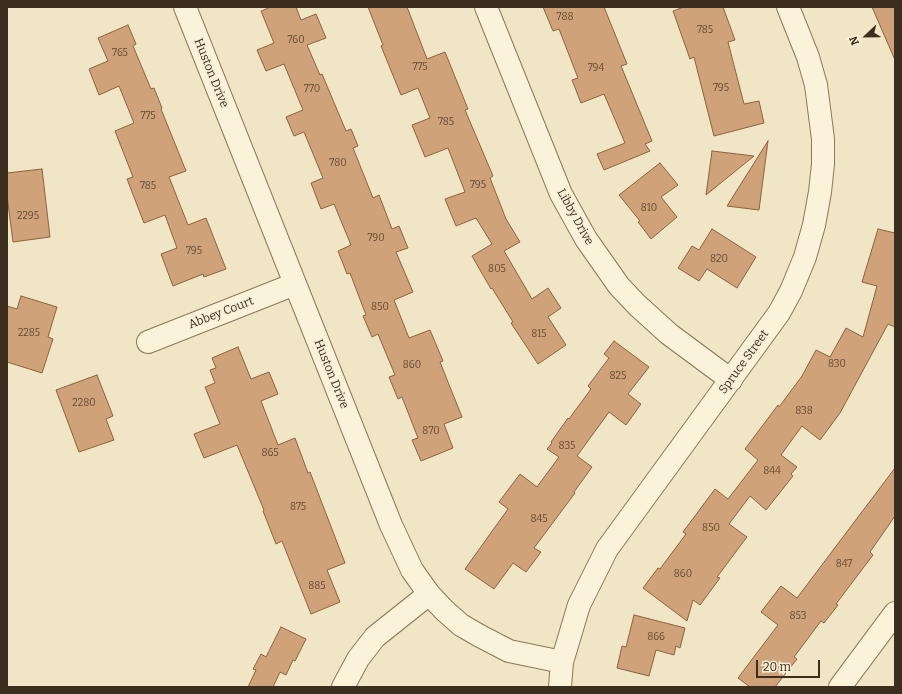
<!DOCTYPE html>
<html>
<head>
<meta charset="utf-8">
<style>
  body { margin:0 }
  #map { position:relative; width:902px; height:694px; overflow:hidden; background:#f0e5c5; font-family:Bitter,serif }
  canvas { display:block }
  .frame { position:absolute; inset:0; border:8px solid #3c2e1e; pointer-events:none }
  .north { position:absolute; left:846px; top:16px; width:40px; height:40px; -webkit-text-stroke:3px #f7efd5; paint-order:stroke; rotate:248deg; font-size:11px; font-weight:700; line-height:16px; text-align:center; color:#3c2e1e }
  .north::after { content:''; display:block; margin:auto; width:14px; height:18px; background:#3c2e1e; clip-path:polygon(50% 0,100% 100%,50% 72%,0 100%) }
  .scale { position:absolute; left:756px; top:660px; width:64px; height:18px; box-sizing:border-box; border:2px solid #3c2e1e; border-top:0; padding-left:5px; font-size:12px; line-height:14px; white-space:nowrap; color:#3c2e1e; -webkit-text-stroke:3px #f7efd5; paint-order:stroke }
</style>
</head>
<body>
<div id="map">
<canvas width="902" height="694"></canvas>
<div class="frame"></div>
<div class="north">N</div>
<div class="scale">20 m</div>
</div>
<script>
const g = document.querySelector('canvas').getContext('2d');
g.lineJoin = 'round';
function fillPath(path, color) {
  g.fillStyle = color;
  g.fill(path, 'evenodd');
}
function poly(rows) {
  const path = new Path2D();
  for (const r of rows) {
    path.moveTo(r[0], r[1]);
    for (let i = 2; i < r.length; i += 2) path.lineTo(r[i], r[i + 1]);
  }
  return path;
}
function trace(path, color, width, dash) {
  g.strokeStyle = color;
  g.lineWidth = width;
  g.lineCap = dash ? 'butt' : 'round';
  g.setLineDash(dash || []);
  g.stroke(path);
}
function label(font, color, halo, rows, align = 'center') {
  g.font = font + ' Bitter,serif';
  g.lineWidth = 3;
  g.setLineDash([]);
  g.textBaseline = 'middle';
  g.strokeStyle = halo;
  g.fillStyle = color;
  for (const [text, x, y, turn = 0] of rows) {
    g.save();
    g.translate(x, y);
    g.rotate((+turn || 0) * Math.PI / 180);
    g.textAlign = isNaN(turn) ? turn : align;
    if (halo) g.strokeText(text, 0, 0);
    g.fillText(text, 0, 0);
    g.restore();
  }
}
const building = poly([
  [271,7,296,7,301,20,316,14,326,38,307,45,320,75,322,74,346,131,351,129,358,146,353,148,373,198,379,195,392,229,399,226,408,248,396,252,413,292,394,300,409,338,430,330,443,361,440,362,462,417,444,424,453,448,421,461,412,440,418,438,402,397,398,399,389,377,395,375,378,334,372,337,363,316,366,315,350,273,347,274,338,251,351,245,334,204,321,209,311,183,323,178,304,132,294,136,286,117,303,110,284,64,266,71,257,50,274,43,261,11,271,7],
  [368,7,407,7,427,59,445,52,468,109,465,110,493,176,490,178,506,219,520,242,504,251,532,299,548,288,561,308,548,317,566,345,538,364,511,323,513,322,492,288,491,289,472,256,492,244,476,218,456,226,445,199,465,192,448,148,425,157,412,125,430,118,418,88,401,95,381,46,383,45,368,7],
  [543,7,604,7,627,64,621,66,652,141,645,144,650,151,604,170,597,154,625,143,604,94,581,103,572,80,578,78,559,29,553,31,543,7],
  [684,7,723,7,735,40,728,42,744,104,759,101,764,123,714,136,694,57,690,59,673,11,684,7],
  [872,7,895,7,895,60,872,7],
  [128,25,136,44,133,46,151,89,154,88,162,108,161,109,186,171,169,177,188,225,206,218,226,269,204,277,203,274,173,286,161,254,177,248,165,215,144,223,127,179,133,177,115,131,134,123,119,86,99,95,89,69,108,61,98,38,128,25],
  [768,141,759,210,727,206,768,141],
  [712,151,754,156,706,195,712,151],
  [660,163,678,185,661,197,677,217,651,239,638,222,640,221,619,195,660,163],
  [42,169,50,237,13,242,7,196,7,173,42,169],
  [712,229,756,257,737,288,707,269,699,281,678,268,692,246,699,250,712,229],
  [878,229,895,233,895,327,888,324,840,413,820,440,802,426,781,455,797,467,791,474,793,476,766,510,750,496,729,524,747,537,717,577,720,578,700,605,693,600,687,621,643,588,658,568,660,569,686,534,683,532,715,489,728,499,758,460,745,449,778,405,779,407,802,376,816,350,830,357,846,328,863,337,877,286,862,282,878,229],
  [21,296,57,307,48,337,53,339,42,373,7,362,7,306,17,309,21,296],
  [614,341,649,367,628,394,641,404,626,425,609,412,577,456,592,467,574,492,575,493,534,548,541,552,526,572,513,563,494,589,465,569,508,509,499,502,520,474,537,487,559,457,547,449,552,443,551,442,568,418,569,419,591,389,588,386,609,358,604,354,614,341],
  [238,347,251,379,269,372,278,394,261,401,278,445,295,438,308,473,310,472,345,563,327,570,340,602,311,614,282,541,276,544,263,511,264,510,237,445,204,458,194,434,220,424,205,387,215,383,210,370,216,368,212,358,238,347],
  [97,375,113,416,106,419,114,440,79,452,56,390,97,375],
  [895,468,895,516,870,552,873,555,836,604,838,605,824,623,821,621,794,657,797,659,775,687,750,687,738,678,778,625,761,612,781,586,797,598,895,468],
  [634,615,685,628,680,648,676,646,674,655,656,650,649,676,617,668,622,646,626,647,634,615],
  [281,627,306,639,295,661,293,660,286,675,280,672,273,687,248,687,256,670,253,669,261,654,266,657,281,627]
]);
const minor = poly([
  [185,7,391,525,412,570,429,594,444,610,461,625,480,636,509,651,562,662],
  [486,7,561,194,586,239,619,286,637,305,669,334,731,380],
  [148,342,295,284],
  [343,687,358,659,375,637,429,594],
  [560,687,562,662,579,605,607,549,779,313,791,291,805,257,814,225,820,192,823,164,823,139,816,85,808,57,788,7],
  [840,687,895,613]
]);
const numberNames = [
  ["788",565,17],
  ["785",705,30],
  ["760",296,40],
  ["765",120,53],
  ["775",420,67],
  ["794",596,68],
  ["795",721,88],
  ["770",312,89],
  ["775",148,116],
  ["785",446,122],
  ["780",338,163],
  ["795",478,185],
  ["785",148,186],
  ["810",649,208],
  ["2295",28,216],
  ["790",376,238],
  ["795",194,251],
  ["820",719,259],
  ["805",497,269],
  ["850",380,307],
  ["2285",29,333],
  ["815",539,334],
  ["830",837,364],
  ["860",412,365],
  ["825",618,376],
  ["2280",84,403],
  ["838",804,411],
  ["870",431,431],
  ["835",567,446],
  ["865",270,453],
  ["844",772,471],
  ["875",298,507],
  ["845",539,519],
  ["850",711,528],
  ["847",844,564],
  ["860",683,574],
  ["885",317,586],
  ["853",798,616],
  ["866",656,637]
];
const streetNames = [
  ["Huston Drive",211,73,68],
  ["Libby Drive",575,217,61],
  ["Abbey Court",221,313,-21],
  ["Spruce Street",744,362,-54],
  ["Huston Drive",331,374,68]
];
fillPath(building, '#d0a279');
trace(building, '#8c613f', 1);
trace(minor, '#8c775a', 24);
trace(minor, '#faf2d9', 22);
label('10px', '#614b35', null, numberNames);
label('12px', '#3c2e1e', '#f7efd5', streetNames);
</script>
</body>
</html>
